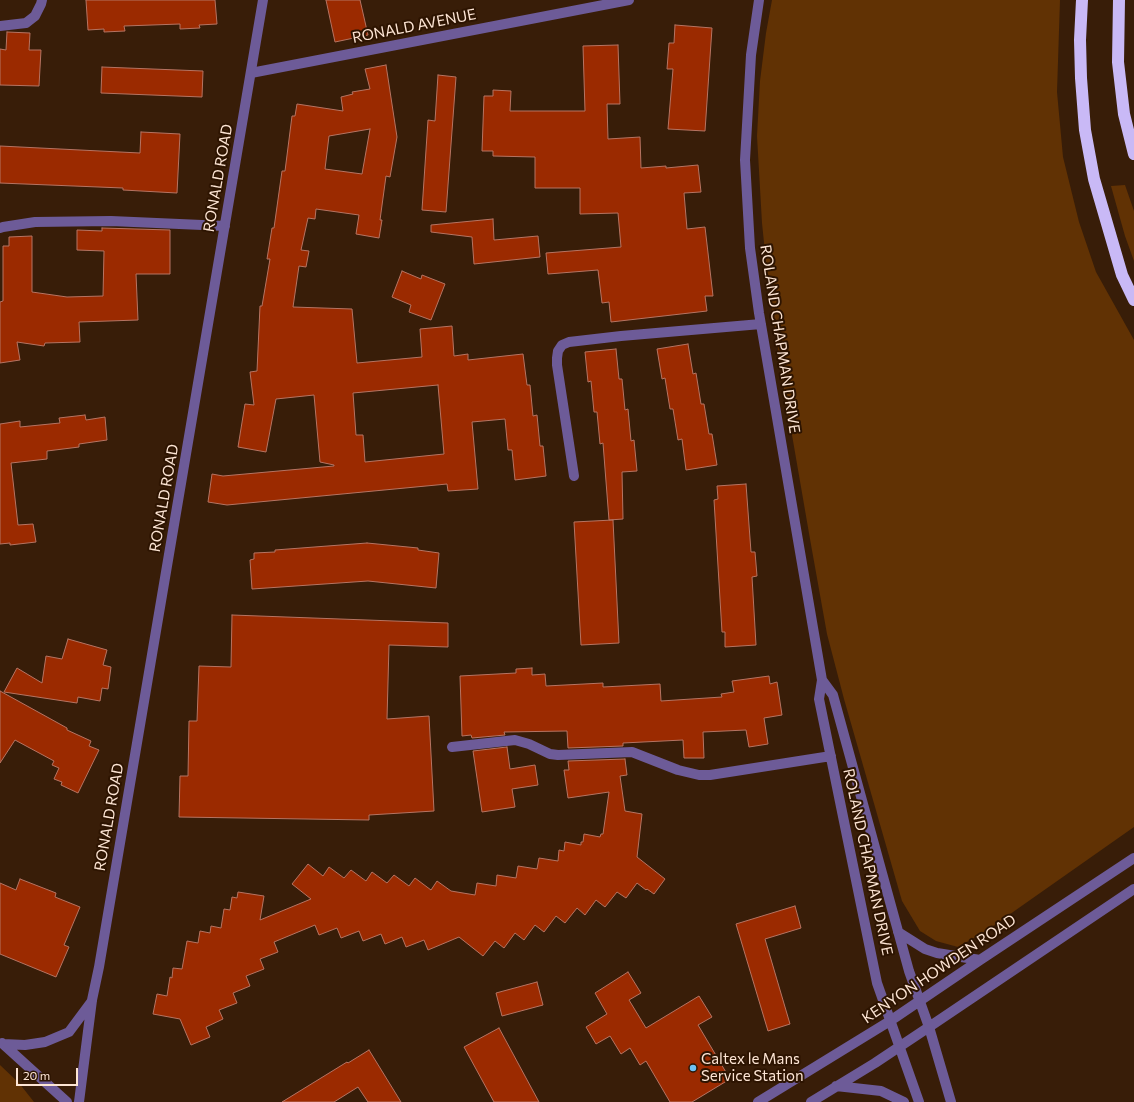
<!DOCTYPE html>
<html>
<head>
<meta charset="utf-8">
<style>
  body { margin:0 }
  #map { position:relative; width:1134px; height:1102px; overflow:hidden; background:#381d08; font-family:Commissioner,sans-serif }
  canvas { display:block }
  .scale { position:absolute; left:16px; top:1068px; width:62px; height:18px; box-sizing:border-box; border:2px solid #fde5d4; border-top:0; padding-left:5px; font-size:12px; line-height:14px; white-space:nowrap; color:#fde5d4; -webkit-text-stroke:3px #2d1401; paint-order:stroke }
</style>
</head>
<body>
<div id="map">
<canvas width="1134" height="1102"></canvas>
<div class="scale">20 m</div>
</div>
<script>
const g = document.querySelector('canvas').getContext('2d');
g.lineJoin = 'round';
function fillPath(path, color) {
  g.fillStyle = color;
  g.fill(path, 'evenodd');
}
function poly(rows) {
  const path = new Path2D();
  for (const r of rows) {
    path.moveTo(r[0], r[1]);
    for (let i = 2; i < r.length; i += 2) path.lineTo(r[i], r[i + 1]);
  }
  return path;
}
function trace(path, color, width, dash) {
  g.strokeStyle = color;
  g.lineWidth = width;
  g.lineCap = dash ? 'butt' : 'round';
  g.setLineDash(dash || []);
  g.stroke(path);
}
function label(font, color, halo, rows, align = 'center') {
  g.font = font + ' Commissioner,sans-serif';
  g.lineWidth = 4;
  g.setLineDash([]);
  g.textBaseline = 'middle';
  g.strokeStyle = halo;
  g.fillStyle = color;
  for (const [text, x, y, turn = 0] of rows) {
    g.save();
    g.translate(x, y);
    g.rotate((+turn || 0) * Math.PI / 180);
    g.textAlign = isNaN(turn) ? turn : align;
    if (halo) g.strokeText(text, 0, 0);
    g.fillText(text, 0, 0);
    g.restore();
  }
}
const green = poly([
  [772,0,1060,0,1057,92,1063,157,1079,222,1096,272,1134,340,1134,827,986,931,958,947,936,941,920,931,902,901,844,699,827,634,810,539,783,383,767,272,762,223,757,136,760,81,766,33],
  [1125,185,1134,211,1134,261,1125,236,1111,186],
  [0,1065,19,1083,34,1102,0,1102]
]);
const building = poly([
  [86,0,215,0,217,24,199,25,200,28,180,29,180,24,124,26,125,31,104,32,104,29,88,30,86,0],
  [326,0,360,0,368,35,335,42,326,0],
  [675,25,712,28,705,131,668,129,673,69,667,69,669,43,674,43,675,25],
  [7,32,30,33,29,50,41,50,39,86,0,85,0,49,6,50,7,32],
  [618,45,620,104,607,104,608,139,640,137,641,168,666,166,666,168,698,165,701,192,684,193,687,229,705,227,713,296,705,296,707,311,611,322,609,302,602,303,598,270,548,274,546,253,621,247,618,213,580,214,580,188,535,188,535,157,493,156,493,151,482,151,484,96,493,96,493,90,511,91,510,111,585,111,583,46,618,45],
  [386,65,397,137,390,177,386,176,380,220,382,220,379,238,356,234,359,215,316,209,315,219,308,218,301,250,309,251,306,267,299,266,293,307,352,309,357,363,422,357,420,329,452,326,454,356,468,354,468,360,523,354,527,385,530,385,533,416,537,415,540,446,543,446,546,476,515,480,512,450,508,450,505,419,472,422,478,489,448,491,447,484,227,505,208,502,212,474,223,476,334,466,334,465,320,462,314,395,276,399,266,452,238,447,245,404,254,405,250,372,257,371,260,306,262,306,270,259,267,259,272,228,274,228,282,171,285,171,292,116,295,116,297,104,343,111,341,97,353,94,352,92,370,89,365,69,386,65],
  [370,129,362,174,325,169,329,136,370,129],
  [438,385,444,454,365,462,363,435,356,435,353,393,438,385],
  [102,67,203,71,202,97,101,93,102,67],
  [438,75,456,77,446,212,422,210,428,120,435,121,438,75],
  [141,132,180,134,177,193,123,190,123,188,0,183,0,146,140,153,141,132],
  [493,219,494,240,538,236,540,257,474,264,472,237,431,232,431,225,493,219],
  [102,228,170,230,170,274,136,274,138,320,79,322,80,342,45,343,44,346,17,342,20,360,0,363,0,302,3,301,3,246,9,246,9,237,32,236,32,292,67,297,103,296,104,251,77,250,77,230,102,231,102,228],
  [402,271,421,279,422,275,445,284,431,320,409,312,411,305,392,297,402,271],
  [688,344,693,374,696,373,701,404,704,404,709,434,712,434,717,465,686,470,682,439,678,440,673,409,670,409,665,378,662,379,657,349,688,344],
  [616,349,619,379,622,379,625,410,628,409,631,441,634,440,637,471,622,472,623,519,609,520,603,443,600,444,597,412,594,412,591,381,588,382,585,352,616,349],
  [85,415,86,420,105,417,107,440,79,444,79,447,47,451,47,459,11,463,18,525,33,524,36,542,10,545,10,543,0,544,0,424,20,421,20,427,60,423,59,418,85,415],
  [746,484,751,552,755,552,757,576,752,577,756,645,725,647,725,632,722,632,714,500,718,499,717,486,746,484],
  [613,520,619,643,581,645,574,522,613,520],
  [367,543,418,548,418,550,439,553,436,588,368,581,252,589,250,560,254,559,254,553,275,552,275,550,367,543],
  [232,615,448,623,448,647,389,645,387,719,429,716,434,811,369,815,369,820,179,817,180,776,188,776,189,721,197,721,199,666,231,667,232,615],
  [68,639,107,650,103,665,111,667,108,689,102,688,100,701,78,697,77,703,4,692,17,668,42,683,46,656,62,659,68,639],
  [532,668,532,675,545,674,546,686,603,683,603,687,660,684,661,701,722,697,721,694,734,692,732,681,769,676,770,684,777,682,782,715,764,718,768,744,749,747,746,730,703,732,704,758,684,758,683,740,623,743,623,746,568,748,567,731,504,732,505,735,472,738,471,735,462,736,460,676,516,673,516,669,532,668],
  [0,691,67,728,67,730,91,741,89,746,99,750,78,793,61,785,62,782,54,779,59,768,52,765,54,761,15,740,0,763,0,691],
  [507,747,510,769,535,765,538,785,512,789,515,807,482,812,473,751,507,747],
  [625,759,627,775,620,776,625,811,642,814,637,857,665,879,654,894,647,889,646,890,637,883,626,898,617,892,605,907,596,900,585,915,577,908,565,923,556,916,544,932,535,925,524,940,515,933,504,948,495,941,483,956,459,937,428,950,424,940,406,947,402,937,385,944,381,934,363,941,359,931,341,938,337,928,319,935,315,925,274,942,278,952,260,959,264,969,246,976,250,986,233,993,237,1003,219,1010,223,1019,206,1027,210,1037,191,1045,180,1019,153,1014,157,994,167,996,170,977,172,978,173,968,182,969,187,941,198,943,200,931,210,933,211,926,221,928,224,909,230,910,232,897,237,898,238,892,264,896,260,920,311,899,292,884,308,864,323,876,329,867,344,878,351,870,366,881,372,872,387,883,394,875,409,886,415,878,431,890,437,881,451,891,475,895,477,883,496,886,497,875,516,878,518,866,537,869,539,858,558,861,559,850,564,851,565,842,581,845,581,842,583,842,584,834,600,837,601,834,603,834,609,792,568,798,564,770,569,770,568,761,625,759],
  [20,879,56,893,55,897,80,907,64,945,69,947,56,977,0,954,0,883,16,890,20,879],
  [795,906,801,928,765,939,790,1024,768,1031,736,924,795,906],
  [628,972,641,993,629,1000,646,1028,699,996,712,1017,698,1025,730,1079,692,1102,670,1102,646,1061,640,1065,630,1048,621,1054,610,1036,596,1044,586,1027,607,1014,595,993,628,972],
  [537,982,543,1005,502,1016,496,993,537,982],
  [499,1028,539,1102,494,1102,464,1047,499,1028],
  [369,1050,401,1102,368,1102,358,1087,334,1102,282,1102,347,1062,348,1063,369,1050]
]);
const minor = poly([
  [759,0,751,55,745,160,750,248,759,313,822,680,819,699,877,983,919,1102],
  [0,26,26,23,35,16,41,4,42,0],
  [251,73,629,0],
  [0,228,3,227,35,222,111,221,225,226],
  [574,476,557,365,557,358,558,351,562,345,569,342,621,336,761,324],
  [822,680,833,695,909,971,929,1027,951,1102],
  [452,747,515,740,529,744,550,754,558,755,632,752,678,770,699,775,710,775,831,756],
  [898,932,925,949,937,953,980,960],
  [2,1043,67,1102],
  [3,1044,25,1045,45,1042,69,1032,92,1001],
  [836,1086,881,1091,904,1102],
  [79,1102,92,1000,99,967,263,0],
  [758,1102,890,1021,980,960,1134,858],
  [811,1102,875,1063,929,1027,1134,889]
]);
const highway = poly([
  [1082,0,1080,40,1081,78,1085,130,1094,179,1122,275,1134,300],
  [1119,0,1118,62,1124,114,1134,154]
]);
const markers = [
  [693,1068,4,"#6fc2f4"]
];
const streetNames = [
  ["RONALD AVENUE",414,26,-11],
  ["RONALD ROAD",218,178,-80],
  ["ROLAND CHAPMAN DRIVE",780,339,81],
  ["RONALD ROAD",164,498,-80],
  ["RONALD ROAD",109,817,-80],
  ["ROLAND CHAPMAN DRIVE",868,862,78],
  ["KENYON HOWDEN ROAD",939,969,-34]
];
const poiNames = [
  ["Caltex le Mans",701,1059],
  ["Service Station",701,1076]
];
fillPath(green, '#613204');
fillPath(building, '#9b2a00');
trace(building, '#b67462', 1);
trace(minor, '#6d5b98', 10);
trace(highway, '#c9b9f6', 12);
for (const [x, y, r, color] of markers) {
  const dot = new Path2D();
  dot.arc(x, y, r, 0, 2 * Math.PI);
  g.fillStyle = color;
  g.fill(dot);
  trace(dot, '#2d1401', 1.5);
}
label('15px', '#fde5d4', '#2d1401', streetNames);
label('15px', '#fde5d4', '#2d1401', poiNames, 'left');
</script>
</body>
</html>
